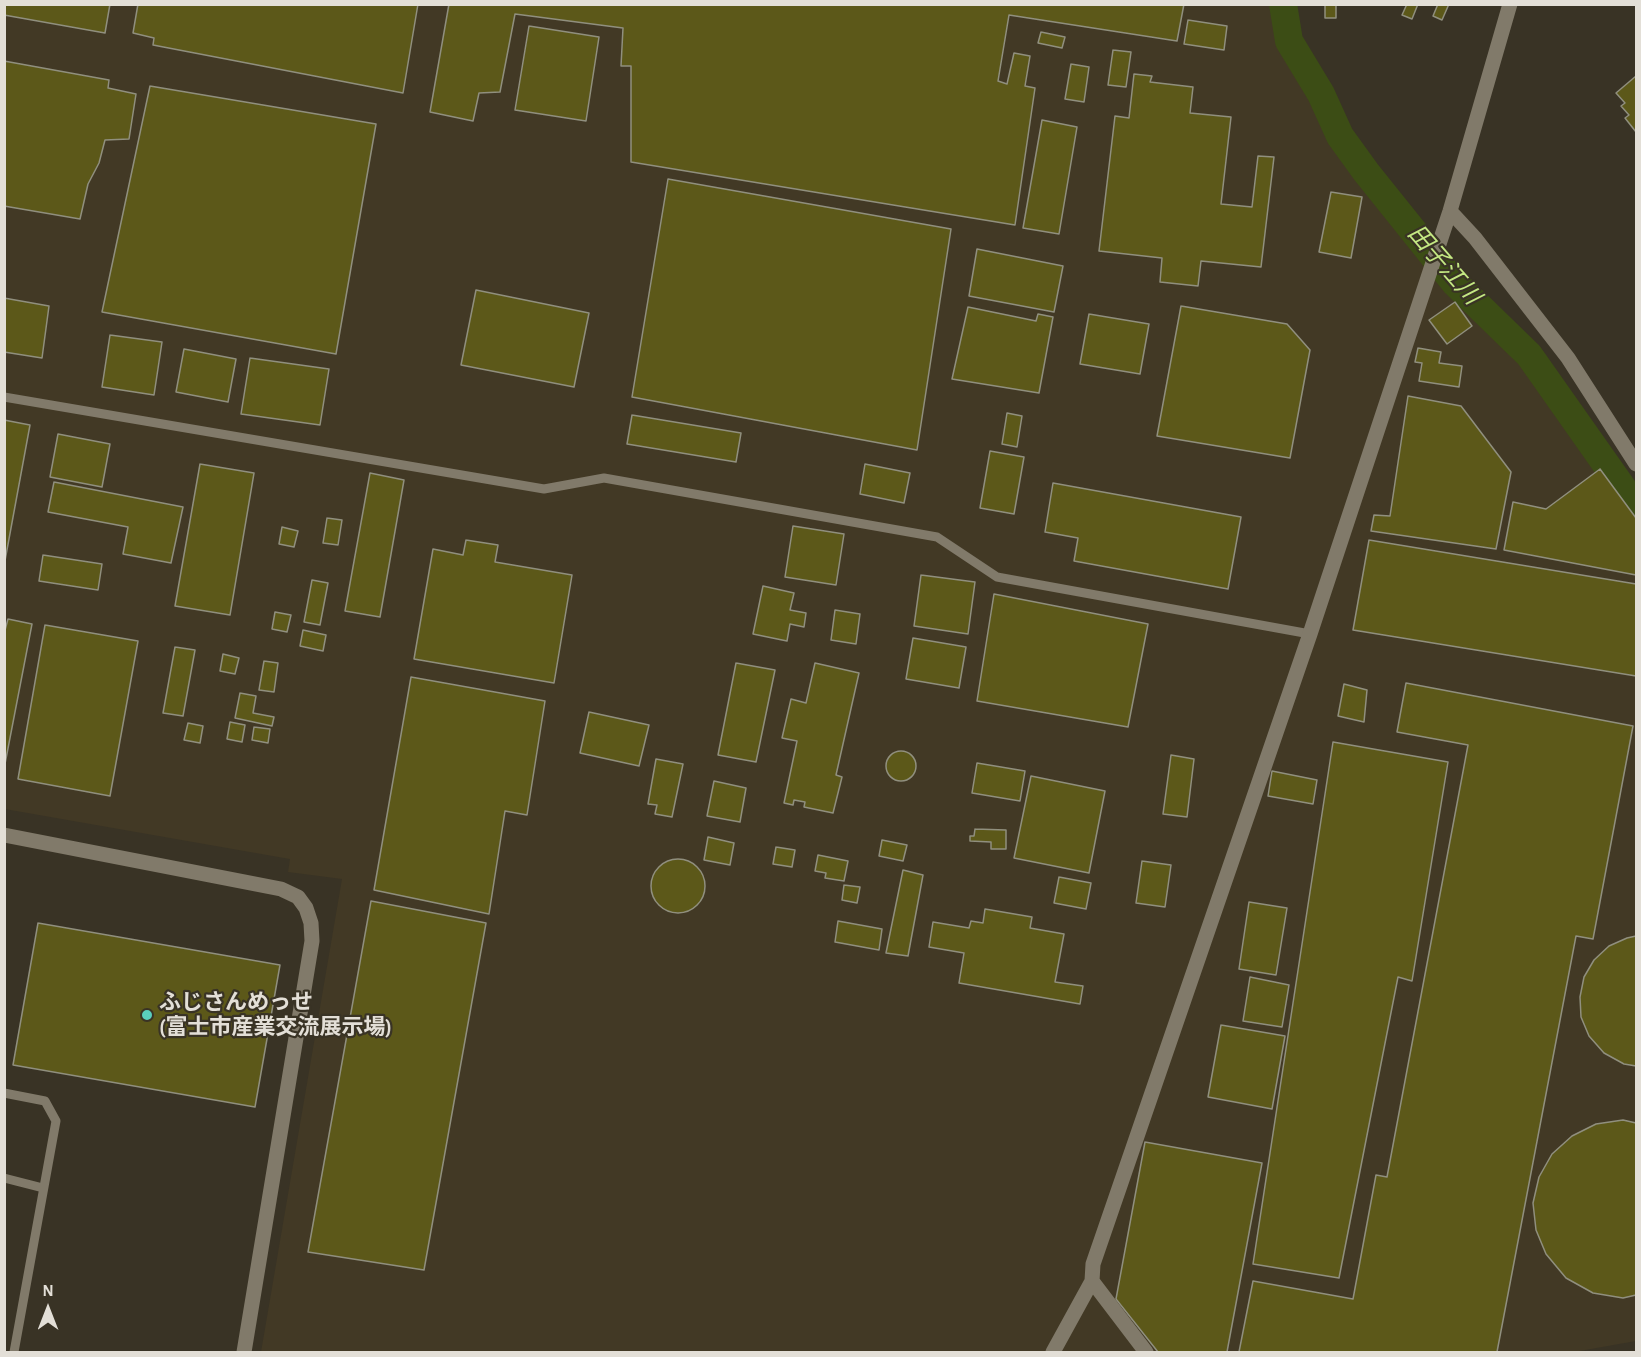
<!DOCTYPE html>
<html>
<head>
<meta charset="utf-8">
<style>
  body { margin:0 }
  #map { position:relative; width:1641px; height:1357px; overflow:hidden; background:#393325; font-family:"Alegreya Sans",sans-serif }
  canvas { display:block }
  .frame { position:absolute; inset:0; border:6px solid #e3dfd7; pointer-events:none }
  .north { position:absolute; left:18px; top:1279px; width:60px; height:60px; -webkit-text-stroke:4px #393325; paint-order:stroke; rotate:0deg; font-size:16px; font-weight:700; line-height:24px; text-align:center; color:#e3dfd7 }
  .north::after { content:''; display:block; margin:auto; width:21px; height:27px; background:#e3dfd7; clip-path:polygon(50% 0,100% 100%,50% 72%,0 100%) }
</style>
</head>
<body>
<div id="map">
<canvas width="1641" height="1357"></canvas>
<div class="frame"></div>
<div class="north">N</div>
</div>
<script>
const g = document.querySelector('canvas').getContext('2d');
g.lineJoin = 'round';
function fillPath(path, color) {
  g.fillStyle = color;
  g.fill(path, 'evenodd');
}
function poly(rows) {
  const path = new Path2D();
  for (const r of rows) {
    if (r.length === 3) {
      path.moveTo(r[0] + r[2], r[1]);
      path.arc(r[0], r[1], r[2], 0, 2 * Math.PI);
      continue;
    }
    path.moveTo(r[0], r[1]);
    for (let i = 2; i < r.length; i += 2) path.lineTo(r[i], r[i + 1]);
  }
  return path;
}
function trace(path, color, width, dash) {
  g.strokeStyle = color;
  g.lineWidth = width;
  g.lineCap = dash ? 'butt' : 'round';
  g.setLineDash(dash || []);
  g.stroke(path);
}
function label(font, color, halo, rows, align = 'center') {
  g.font = font + ' "Alegreya Sans","Noto Sans JP",sans-serif';
  g.lineWidth = 4.5;
  g.setLineDash([]);
  g.textBaseline = 'middle';
  g.strokeStyle = halo;
  g.fillStyle = color;
  for (const [text, x, y, turn = 0] of rows) {
    g.save();
    g.translate(x, y);
    g.rotate((+turn || 0) * Math.PI / 180);
    g.textAlign = isNaN(turn) ? turn : align;
    if (halo) g.strokeText(text, 0, 0);
    g.fillText(text, 0, 0);
    g.restore();
  }
}
const built = poly([
  [4,5,1284,5,1300,56,1360,171,1448,258,1605,466,1636,511,1636,1341,1574,1352,261,1352,342,879,288,872,290,859,5,809]
]);
const river = poly([
  [1283,4,1289,41,1321,94,1340,136,1366,172,1455,283,1529,355,1636,507]
]);
const building = poly([
  [4,4,110,4,105,33,4,15,4,4],
  [138,4,418,4,403,93,153,45,154,38,133,33,138,4],
  [449,4,1184,4,1177,41,1009,15,998,81,1007,84,1014,53,1030,56,1025,86,1035,88,1015,225,631,162,631,66,621,66,623,28,515,14,500,92,479,93,473,121,430,112,449,4],
  [1407,4,1418,4,1412,19,1402,15,1407,4],
  [1438,4,1449,4,1442,20,1433,16,1438,4],
  [1325,5,1336,5,1336,18,1325,18,1325,5],
  [1188,20,1227,26,1224,50,1184,44,1188,20],
  [529,26,599,37,586,121,515,110,529,26],
  [1041,32,1065,37,1062,48,1038,43,1041,32],
  [1113,50,1131,52,1126,87,1108,85,1113,50],
  [4,61,109,80,108,88,136,94,129,139,105,140,99,163,88,184,80,219,4,206,4,61],
  [1071,64,1089,67,1084,102,1065,99,1071,64],
  [1134,74,1152,76,1150,82,1193,87,1190,113,1231,117,1221,204,1252,207,1258,156,1274,157,1261,267,1201,261,1198,286,1160,282,1162,258,1099,251,1115,116,1129,118,1134,74],
  [1636,76,1636,132,1625,118,1629,115,1621,106,1625,103,1616,93,1636,76],
  [150,86,376,124,336,354,102,312,150,86],
  [1042,120,1077,127,1059,234,1023,228,1042,120],
  [668,179,951,229,917,450,632,397,668,179],
  [1331,192,1362,197,1351,258,1319,252,1331,192],
  [977,249,1063,266,1054,312,969,296,977,249],
  [476,290,589,313,574,387,461,365,476,290],
  [4,298,49,306,42,358,4,352,4,298],
  [1455,302,1472,326,1447,344,1429,320,1455,302],
  [1181,306,1287,324,1310,350,1290,458,1157,436,1181,306],
  [968,307,1036,321,1038,314,1053,317,1039,393,952,379,968,307],
  [1089,314,1149,324,1140,374,1080,364,1089,314],
  [110,335,162,342,154,395,102,387,110,335],
  [1418,348,1441,352,1439,363,1462,366,1459,387,1419,381,1422,363,1415,362,1418,348],
  [184,349,236,359,228,402,176,392,184,349],
  [250,358,329,369,320,425,241,414,250,358],
  [1408,396,1461,406,1511,472,1496,549,1371,531,1374,515,1390,516,1408,396],
  [1007,413,1022,416,1017,447,1002,444,1007,413],
  [632,415,741,433,736,462,627,444,632,415],
  [4,420,30,425,4,566,4,420],
  [58,434,110,444,102,487,50,477,58,434],
  [990,451,1024,457,1014,514,980,508,990,451],
  [200,464,254,473,230,615,175,606,200,464],
  [865,464,910,473,904,503,860,494,865,464],
  [1600,469,1636,518,1636,575,1504,550,1513,502,1546,509,1600,469],
  [370,473,404,480,380,617,345,611,370,473],
  [54,482,183,507,171,563,123,554,128,527,48,512,54,482],
  [1053,483,1241,517,1228,589,1074,561,1078,538,1045,532,1053,483],
  [327,518,342,520,338,545,323,543,327,518],
  [793,526,844,534,836,585,785,577,793,526],
  [282,527,298,531,294,547,279,544,282,527],
  [466,540,498,545,495,562,572,575,554,683,414,659,433,549,463,555,466,540],
  [1369,540,1636,584,1636,676,1353,630,1369,540],
  [43,555,102,564,98,590,39,581,43,555],
  [921,575,975,582,968,634,914,626,921,575],
  [312,580,328,583,320,625,304,622,312,580],
  [763,586,794,593,790,610,806,613,804,627,790,624,787,641,753,634,763,586],
  [994,594,1148,624,1128,727,977,701,994,594],
  [835,610,860,614,856,644,831,640,835,610],
  [275,612,291,615,287,632,272,629,275,612],
  [8,619,32,624,4,769,4,634,8,619],
  [45,625,138,641,110,796,18,779,45,625],
  [303,630,326,635,323,651,300,646,303,630],
  [913,638,966,647,959,688,906,679,913,638],
  [175,647,195,650,183,716,163,713,175,647],
  [223,654,239,658,235,674,220,671,223,654],
  [264,661,278,663,274,692,259,690,264,661],
  [736,663,775,670,756,762,718,755,736,663],
  [815,663,859,673,836,775,842,777,833,813,804,807,805,802,794,800,793,805,784,803,797,741,782,738,791,699,806,703,815,663],
  [411,677,545,701,527,815,505,811,489,914,374,890,411,677],
  [1406,683,1633,726,1593,939,1576,936,1497,1352,1239,1352,1253,1281,1353,1299,1376,1175,1387,1177,1468,745,1397,732,1406,683],
  [1344,684,1367,690,1364,722,1338,716,1344,684],
  [240,693,256,696,253,713,274,717,272,726,235,718,240,693],
  [589,712,649,725,639,766,580,753,589,712],
  [230,722,245,725,242,742,227,739,230,722],
  [188,723,203,726,200,743,184,740,188,723],
  [254,727,270,729,268,743,252,740,254,727],
  [1333,742,1448,762,1412,981,1398,977,1339,1278,1253,1264,1333,742],
  [901,766,15],
  [1171,755,1194,759,1187,817,1163,814,1171,755],
  [656,759,683,764,672,817,655,814,657,805,648,804,656,759],
  [977,763,1025,771,1020,801,972,793,977,763],
  [1272,771,1317,780,1313,804,1268,796,1272,771],
  [1031,776,1105,791,1089,873,1014,858,1031,776],
  [714,781,746,788,740,822,707,816,714,781],
  [975,829,1006,830,1006,849,991,849,991,842,970,841,970,836,974,836,975,829],
  [708,837,734,843,730,865,704,860,708,837],
  [882,840,907,845,903,861,879,856,882,840],
  [776,847,795,850,792,867,773,864,776,847],
  [818,855,848,861,844,881,825,878,826,873,815,871,818,855],
  [678,886,27],
  [1142,861,1171,865,1165,907,1136,903,1142,861],
  [903,870,923,875,908,956,886,953,903,870],
  [1059,877,1091,883,1086,909,1054,903,1059,877],
  [844,885,860,887,857,903,842,900,844,885],
  [371,901,486,923,424,1270,308,1252,371,901],
  [1249,902,1287,908,1276,975,1239,969,1249,902],
  [985,909,1032,917,1030,928,1064,934,1055,982,1083,986,1080,1004,959,983,964,953,929,947,933,922,969,928,971,921,983,923,985,909],
  [838,921,882,929,879,950,835,942,838,921],
  [38,923,280,965,255,1107,13,1065,38,923],
  [1636,936,1636,1066,1624,1064,1604,1053,1589,1036,1581,1017,1580,997,1584,977,1594,960,1609,946,1627,938,1636,936],
  [1250,977,1289,985,1282,1027,1243,1021,1250,977],
  [1221,1025,1285,1036,1272,1109,1208,1097,1221,1025],
  [1623,1120,1636,1123,1636,1295,1623,1298,1593,1293,1566,1278,1546,1254,1536,1230,1533,1203,1539,1177,1552,1154,1572,1136,1596,1124,1623,1120],
  [1145,1142,1262,1163,1227,1352,1158,1352,1116,1299,1145,1142]
]);
const service = poly([
  [4,397,544,489,604,478,937,537,997,577,1310,634],
  [4,1093,45,1101,56,1121,14,1352],
  [4,1178,43,1188]
]);
const minor = poly([
  [1450,211,1475,238,1568,358,1636,464],
  [4,835,281,889,298,897,306,908,311,923,312,941,244,1352],
  [1053,1352,1092,1281],
  [1146,1352,1092,1281,1093,1264,1310,634,1450,211,1510,4]
]);
const markers = [
  [147,1015,6,"#5acebd"]
];
const poiNames = [
  ["ふじさんめっせ",159,1002],
  ["(富士市産業交流展示場)",159,1027]
];
const waterNames = [
  ["田子江川",1444,265,49]
];
fillPath(built, '#423925');
trace(river, '#3c4d15', 28);
fillPath(building, '#5c5819');
trace(building, '#908f7e', 1.5);
trace(service, '#817a6a', 9);
trace(minor, '#817a6a', 15);
for (const [x, y, r, color] of markers) {
  const dot = new Path2D();
  dot.arc(x, y, r, 0, 2 * Math.PI);
  g.fillStyle = color;
  g.fill(dot);
  trace(dot, '#393325', 2);
}
label('bold 22px', '#e3dfd7', '#393325', poiNames, 'left');
label('italic 24px', '#c4e883', '#393325', waterNames);
</script>
</body>
</html>
